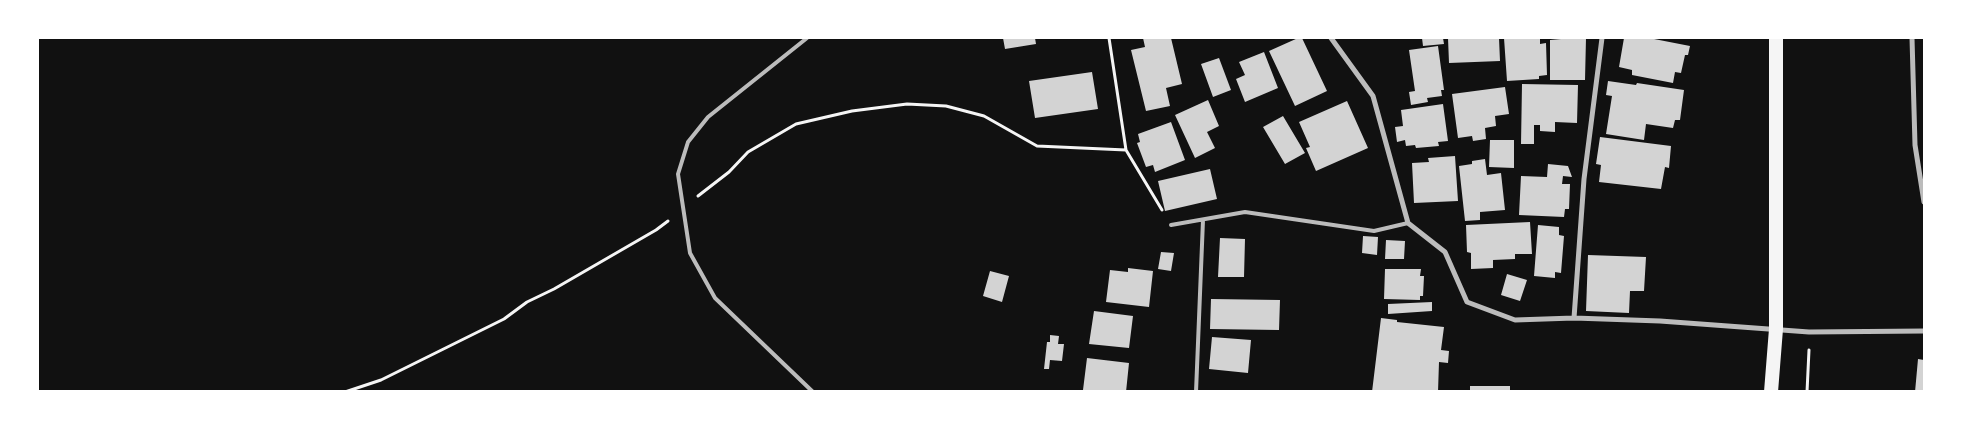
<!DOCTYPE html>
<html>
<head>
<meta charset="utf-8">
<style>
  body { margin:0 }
  #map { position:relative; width:1962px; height:429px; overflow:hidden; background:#111; font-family:"Noto Sans",sans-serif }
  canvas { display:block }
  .frame { position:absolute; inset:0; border:39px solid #fff; pointer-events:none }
</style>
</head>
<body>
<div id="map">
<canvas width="1962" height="429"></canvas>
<div class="frame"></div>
</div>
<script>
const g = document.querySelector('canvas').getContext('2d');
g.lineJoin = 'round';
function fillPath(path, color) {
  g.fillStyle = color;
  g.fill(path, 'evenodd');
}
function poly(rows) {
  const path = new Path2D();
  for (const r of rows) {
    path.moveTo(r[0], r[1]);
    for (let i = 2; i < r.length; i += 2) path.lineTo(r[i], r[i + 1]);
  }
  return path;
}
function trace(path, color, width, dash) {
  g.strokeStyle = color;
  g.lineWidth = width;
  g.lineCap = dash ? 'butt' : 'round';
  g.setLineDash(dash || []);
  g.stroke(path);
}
const building = poly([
  [1003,38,1035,38,1036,44,1005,49],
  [1143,38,1171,38,1182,84,1166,88,1170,106,1146,111,1131,50,1145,47],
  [1298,38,1302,38,1327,91,1295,106,1269,51],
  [1422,38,1443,38,1444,44,1423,46],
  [1448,38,1499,38,1500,61,1449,63],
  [1504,38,1540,38,1540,44,1546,43,1547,75,1539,76,1539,79,1507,81],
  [1561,38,1586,38,1585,80,1550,80,1550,40,1561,39],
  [1624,38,1649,38,1690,46,1688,55,1685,55,1681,73,1675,72,1673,83,1632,75,1632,70,1619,67],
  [1438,46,1444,90,1441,90,1442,96,1427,98,1428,102,1411,105,1409,92,1415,91,1409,50],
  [1264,52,1278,88,1245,102,1236,79,1245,75,1239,62],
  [1219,58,1231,90,1213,97,1201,64],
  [1092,72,1098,109,1035,118,1029,81],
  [1608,81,1636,85,1637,83,1684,90,1680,120,1675,120,1673,128,1646,124,1644,140,1606,134,1612,96,1606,95],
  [1522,84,1578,85,1577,123,1555,122,1555,132,1540,131,1540,125,1534,125,1534,144,1521,144],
  [1505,87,1509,114,1495,116,1496,126,1485,128,1486,139,1473,141,1472,136,1458,138,1452,94],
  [1208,100,1219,126,1207,132,1215,148,1195,158,1175,115],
  [1347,101,1368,148,1316,171,1306,148,1310,147,1299,122],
  [1443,104,1448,141,1438,142,1439,146,1416,148,1415,145,1406,146,1405,140,1397,142,1395,127,1403,126,1401,110],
  [1283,116,1305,153,1285,164,1263,127],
  [1171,122,1185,160,1155,172,1153,165,1146,167,1137,143,1140,142,1138,134],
  [1600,137,1671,146,1669,168,1665,167,1661,189,1599,182,1601,165,1596,164],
  [1490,140,1514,140,1514,168,1489,167],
  [1455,156,1458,201,1414,203,1412,163,1429,162,1428,158],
  [1485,159,1487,175,1501,173,1505,210,1480,212,1480,220,1465,221,1459,166,1472,164,1472,161],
  [1548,164,1568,166,1572,177,1563,176,1562,184,1570,184,1569,209,1565,209,1564,217,1519,215,1521,176,1547,177],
  [1210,169,1217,199,1165,211,1158,181],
  [1530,222,1532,254,1515,254,1515,259,1493,260,1493,268,1471,269,1471,253,1467,252,1466,225],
  [1538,225,1559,227,1559,235,1564,236,1561,273,1555,272,1555,278,1534,276],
  [1363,236,1378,237,1377,255,1362,253],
  [1220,238,1245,239,1244,277,1218,277],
  [1386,240,1405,241,1404,259,1385,259],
  [1161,252,1174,253,1171,271,1158,269],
  [1588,255,1646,257,1644,291,1630,291,1629,313,1586,311],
  [1128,268,1153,271,1149,307,1106,302,1110,270,1128,272],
  [1385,269,1421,269,1420,276,1424,276,1423,296,1420,296,1420,300,1384,299],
  [990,271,1009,276,1002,302,983,296],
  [1507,274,1527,280,1520,301,1501,295],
  [1211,299,1280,300,1279,330,1210,329],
  [1432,302,1432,311,1388,314,1388,304],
  [1094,311,1133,316,1129,348,1089,344],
  [1381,318,1397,320,1397,322,1444,327,1441,350,1449,351,1448,363,1439,362,1438,392,1372,392],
  [1050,335,1059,336,1058,344,1064,344,1062,361,1050,360,1049,369,1044,369,1047,342,1050,342],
  [1212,337,1251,340,1248,373,1209,369],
  [1087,358,1129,363,1126,392,1083,390],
  [1918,359,1924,360,1924,392,1915,392],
  [1470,386,1510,386,1510,392,1470,392]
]);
const path = poly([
  [1109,38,1126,150],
  [698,196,729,172,748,152,796,124,852,111,907,104,946,106,984,116,1037,146,1126,150,1162,210],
  [345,392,381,380,504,319,527,302,554,289,656,230,668,221],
  [1807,392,1809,350]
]);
const service = poly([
  [807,38,708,117,688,142,678,174,690,253,715,298,813,392],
  [1171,225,1245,212,1374,231,1408,223],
  [1196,392,1203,220]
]);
const minor = poly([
  [1331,38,1373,96,1408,223,1445,252,1467,302,1515,320,1574,318,1660,321,1809,332,1924,331],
  [1912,38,1915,145,1924,202],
  [1574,318,1584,179,1602,38]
]);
const trunk = poly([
  [1771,392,1776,329,1776,38]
]);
fillPath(building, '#d3d3d3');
trace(path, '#f5f5f5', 3);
trace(service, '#bcbcbc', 4);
trace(minor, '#bcbcbc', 5);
trace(trunk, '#f5f5f5', 14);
</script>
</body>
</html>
